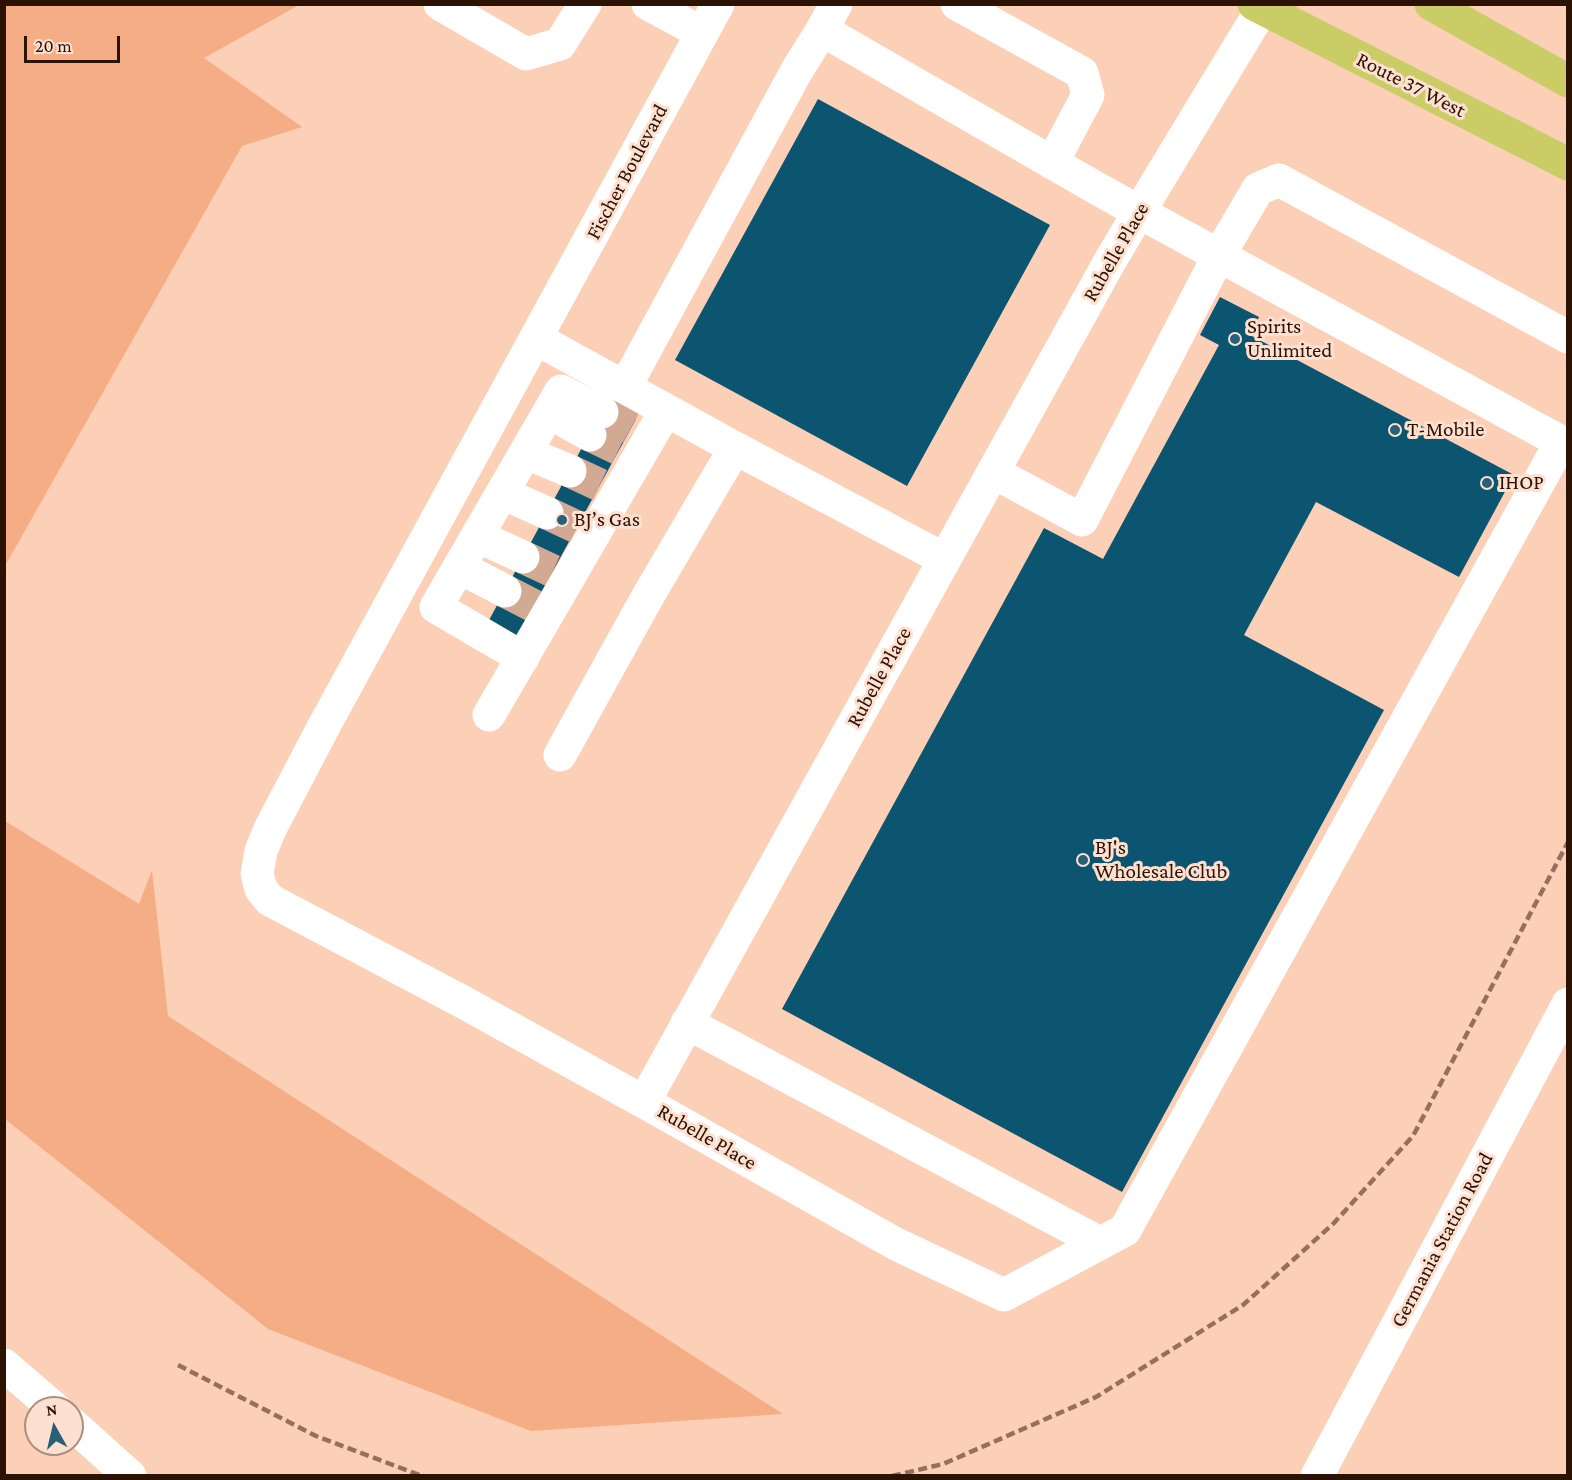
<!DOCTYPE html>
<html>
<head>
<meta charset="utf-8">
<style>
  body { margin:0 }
  #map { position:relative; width:1572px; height:1480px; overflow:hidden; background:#fccfb7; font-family:"Crimson Pro",serif }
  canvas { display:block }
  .frame { position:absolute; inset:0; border:6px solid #2c1203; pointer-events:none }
  .north { position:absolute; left:24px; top:1396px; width:60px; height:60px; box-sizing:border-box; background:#fee0d0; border:2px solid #aa8e7e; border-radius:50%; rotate:352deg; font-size:16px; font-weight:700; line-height:24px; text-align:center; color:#2c1203 }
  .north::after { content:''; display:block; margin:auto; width:21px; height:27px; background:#266079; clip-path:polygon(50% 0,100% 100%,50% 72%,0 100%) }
  .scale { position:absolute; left:24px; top:36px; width:96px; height:27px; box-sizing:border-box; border:3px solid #2c1203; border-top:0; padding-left:8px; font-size:18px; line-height:21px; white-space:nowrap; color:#2c1203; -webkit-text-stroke:4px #fee0d0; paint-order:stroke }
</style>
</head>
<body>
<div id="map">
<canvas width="1572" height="1480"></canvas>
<div class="frame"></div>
<div class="north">N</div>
<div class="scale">20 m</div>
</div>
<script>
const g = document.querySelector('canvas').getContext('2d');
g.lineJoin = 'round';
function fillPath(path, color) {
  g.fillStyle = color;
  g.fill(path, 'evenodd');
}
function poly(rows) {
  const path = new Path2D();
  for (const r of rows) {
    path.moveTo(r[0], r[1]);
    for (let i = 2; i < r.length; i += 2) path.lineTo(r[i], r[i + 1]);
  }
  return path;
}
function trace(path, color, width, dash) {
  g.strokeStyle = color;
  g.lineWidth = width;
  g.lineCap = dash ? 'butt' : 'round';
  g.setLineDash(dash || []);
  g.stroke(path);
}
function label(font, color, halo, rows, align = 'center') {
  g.font = font + ' "Crimson Pro",serif';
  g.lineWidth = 6;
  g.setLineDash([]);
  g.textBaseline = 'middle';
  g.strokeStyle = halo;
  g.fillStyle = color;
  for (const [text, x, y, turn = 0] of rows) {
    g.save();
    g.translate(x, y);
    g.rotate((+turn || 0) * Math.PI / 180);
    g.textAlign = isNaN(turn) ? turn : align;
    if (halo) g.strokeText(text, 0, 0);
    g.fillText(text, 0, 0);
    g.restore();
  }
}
const green = poly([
  [5,4,299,5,204,58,302,127,242,146,5,566],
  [5,821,139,904,152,870,168,1016,783,1414,531,1431,268,1329,5,1119]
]);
const building = poly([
  [818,99,1050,225,907,486,675,360],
  [1220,297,1259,317,1250,335,1514,475,1459,577,1316,502,1244,635,1384,710,1122,1192,782,1009,1044,528,1103,559,1219,345,1200,335],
  [606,403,636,419,517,637,488,622]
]);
const minorTunnel = poly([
  [602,412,631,428],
  [590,435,619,449],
  [570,471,600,485],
  [547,513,577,527],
  [523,557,553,571],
  [505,591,534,606]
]);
const minor = poly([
  [440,4,526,54,560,44,585,4],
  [648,4,702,33],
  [836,4,822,30,1091,185,1139,212,1561,442,1125,1230,1004,1295,896,1244,644,1102,1110,261,1139,212,1262,9,1264,4],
  [957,4,1082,73,1088,95,1052,163],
  [537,339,735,448,944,559],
  [625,387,796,72,822,30],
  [549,412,590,435],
  [526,453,570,471],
  [993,472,1082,520,1219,255,1258,189,1279,180,1568,337],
  [502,493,547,513],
  [477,536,523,557],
  [459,567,505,591],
  [523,658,436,607,561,391,602,412],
  [489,715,666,410],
  [560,755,648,596,735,448],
  [687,1023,1100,1243],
  [644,1102,463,1002,270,900,261,889,257,874,261,851,270,829,324,726,718,4],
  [4,1365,54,1408],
  [72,1424,130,1476],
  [1317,1476,1568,1004]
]);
const highway = poly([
  [1254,4,1568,164],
  [1431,4,1568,81]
]);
const rail = poly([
  [178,1365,316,1436,422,1476],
  [892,1476,943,1464,1096,1397,1243,1305,1333,1224,1413,1136,1568,842]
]);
const markers = [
  [1235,339,6,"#266079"],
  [1395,430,6,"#266079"],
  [1487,483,6,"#266079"],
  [562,520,6,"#266079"],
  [1083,860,6,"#266079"]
];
const streetNames = [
  ["Route 37 West",1411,85,27],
  ["Fischer Boulevard",627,172,-62],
  ["Rubelle Place",1116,252,-60],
  ["Rubelle Place",879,677,-61],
  ["Rubelle Place",707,1137,30],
  ["Germania Station Road",1442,1240,-62]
];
const poiNames = [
  ["Spirits",1247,327],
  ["Unlimited",1247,351],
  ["T-Mobile",1407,430],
  ["IHOP",1499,483],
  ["BJ’s Gas",574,520],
  ["BJ's",1095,848],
  ["Wholesale Club",1095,872]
];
fillPath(green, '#f5ad85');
fillPath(building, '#0b5571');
trace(minorTunnel, '#d2a993', 33, [33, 16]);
trace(minor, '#fff', 33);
trace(highway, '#cacc66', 33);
trace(rail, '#94705d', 4.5, [9, 4.5]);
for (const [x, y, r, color] of markers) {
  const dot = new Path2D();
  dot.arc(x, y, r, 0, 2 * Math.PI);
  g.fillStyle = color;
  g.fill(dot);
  trace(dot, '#fee0d0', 2);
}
label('21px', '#2c1203', '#fee0d0', streetNames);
label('21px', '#2c1203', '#fee0d0', poiNames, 'left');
</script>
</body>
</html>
